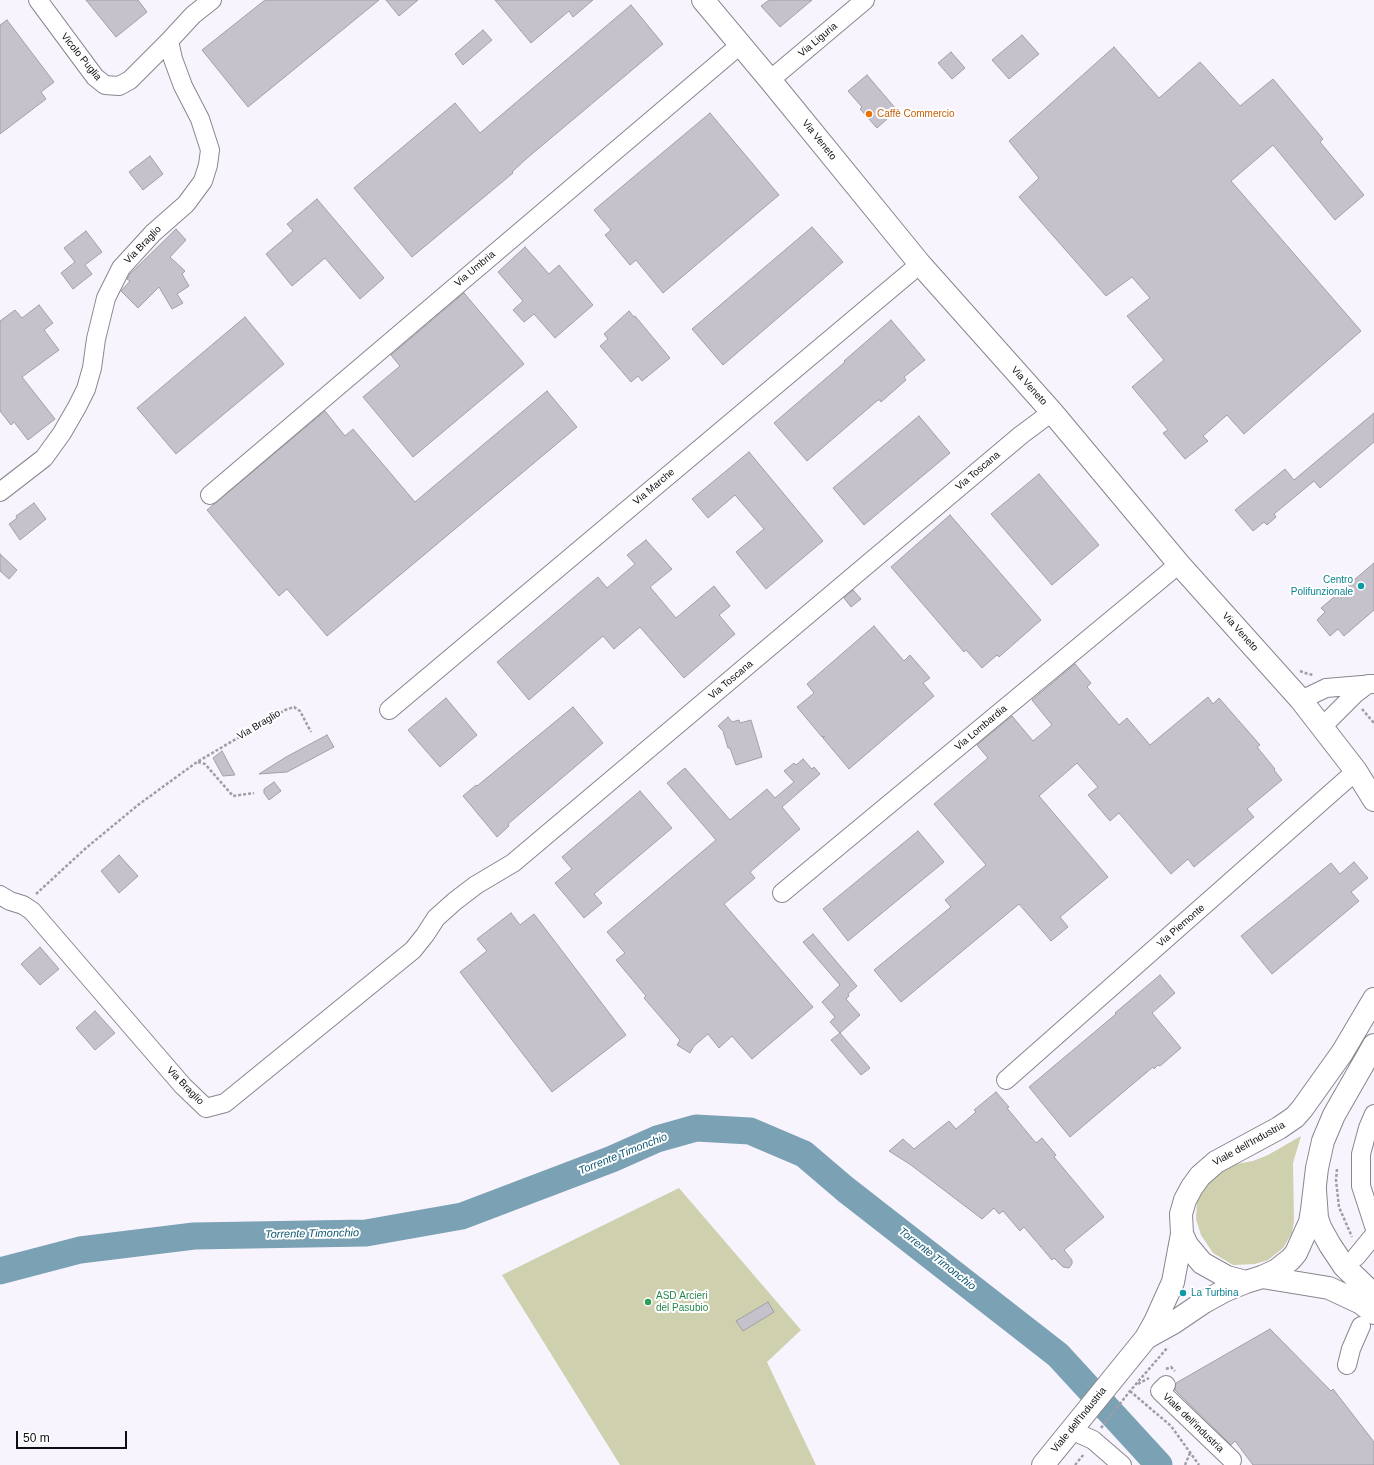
<!DOCTYPE html>
<html>
<head>
<meta charset="utf-8">
<style>
  body { margin:0 }
  #map { position:relative; width:1374px; height:1465px; overflow:hidden; background:#f8f4fe; font-family:Arial,sans-serif }
  canvas { display:block }
  .scale { position:absolute; left:16px; top:1431px; width:111px; height:18px; box-sizing:border-box; border:2px solid #0e0d10; border-top:0; padding-left:5px; font-size:12px; line-height:14px; white-space:nowrap; color:#0e0d10; -webkit-text-stroke:3px #fff; paint-order:stroke }
</style>
</head>
<body>
<div id="map">
<canvas width="1374" height="1465"></canvas>
<div class="scale">50 m</div>
</div>
<script>
const g = document.querySelector('canvas').getContext('2d');
g.lineJoin = 'round';
function fillPath(path, color) {
  g.fillStyle = color;
  g.fill(path, 'evenodd');
}
function poly(rows) {
  const path = new Path2D();
  for (const r of rows) {
    path.moveTo(r[0], r[1]);
    for (let i = 2; i < r.length; i += 2) path.lineTo(r[i], r[i + 1]);
  }
  return path;
}
function trace(path, color, width, dash) {
  g.strokeStyle = color;
  g.lineWidth = width;
  g.lineCap = dash ? 'butt' : 'round';
  g.setLineDash(dash || []);
  g.stroke(path);
}
function label(font, color, halo, rows, align = 'center') {
  g.font = font + ' Arial,sans-serif';
  g.lineWidth = 4;
  g.setLineDash([]);
  g.textBaseline = 'middle';
  g.strokeStyle = halo;
  g.fillStyle = color;
  for (const [text, x, y, turn = 0] of rows) {
    g.save();
    g.translate(x, y);
    g.rotate((+turn || 0) * Math.PI / 180);
    g.textAlign = isNaN(turn) ? turn : align;
    if (halo) g.strokeText(text, 0, 0);
    g.fillText(text, 0, 0);
    g.restore();
  }
}
const green = poly([
  [1301,1136,1293,1163,1294,1221,1292,1233,1283,1248,1268,1260,1255,1264,1233,1265,1213,1253,1201,1235,1196,1219,1197,1201,1205,1182,1220,1171,1236,1164,1253,1161,1268,1155],
  [679,1188,801,1330,767,1362,816,1465,620,1465,502,1275]
]);
const river = poly([
  [0,1271,80,1250,194,1236,366,1233,462,1216,612,1159,657,1139,696,1128,750,1131,804,1154,845,1189,1058,1355,1159,1465]
]);
const building = poly([
  [86,0,138,0,147,12,116,37,86,0],
  [265,0,379,0,248,107,202,50,265,0],
  [386,0,418,0,399,16,386,0],
  [495,0,593,0,573,17,569,11,531,43,495,0],
  [769,0,812,0,780,27,761,6,769,0],
  [631,5,663,44,526,159,512,172,513,173,412,257,354,188,455,103,480,133,631,5],
  [7,20,54,82,41,92,46,99,0,134,0,25,7,20],
  [483,30,492,40,463,65,455,54,483,30],
  [1022,35,1039,54,1009,79,992,60,1022,35],
  [1114,47,1159,98,1200,62,1240,106,1273,79,1323,139,1320,142,1364,195,1335,220,1273,145,1231,181,1361,331,1244,434,1227,415,1203,436,1208,441,1185,459,1163,433,1168,430,1132,387,1164,360,1127,316,1150,298,1132,277,1106,296,1019,197,1039,178,1009,141,1114,47],
  [951,52,965,68,952,79,938,63,951,52],
  [867,75,896,109,886,117,887,119,877,128,860,109,862,107,848,91,867,75],
  [710,113,779,195,663,293,636,260,630,265,605,235,611,230,594,210,710,113],
  [150,156,163,174,143,190,129,172,150,156],
  [317,199,384,278,360,299,325,258,292,286,266,254,293,231,287,224,317,199],
  [812,227,843,262,723,365,692,329,812,227],
  [176,229,186,240,170,257,185,271,182,274,189,286,177,294,183,303,172,309,159,287,138,308,121,291,130,281,127,279,130,274,176,229],
  [86,231,102,252,85,265,92,274,73,289,61,273,75,262,64,248,86,231],
  [525,247,549,274,559,265,593,305,555,338,534,314,524,322,513,310,523,301,498,272,525,247],
  [464,293,524,364,413,457,363,397,400,366,391,355,464,293],
  [39,305,53,323,44,330,59,350,22,377,55,419,28,440,14,422,11,425,0,411,0,321,15,310,22,318,39,305],
  [629,311,634,317,635,316,670,358,642,381,638,376,631,382,600,346,608,339,604,334,629,311],
  [245,317,284,364,176,454,137,408,245,317],
  [891,320,925,360,904,377,906,380,881,402,880,400,878,400,807,461,774,423,845,362,844,361,891,320],
  [547,391,577,427,327,636,287,589,279,596,207,510,325,411,345,436,353,429,415,502,547,391],
  [1374,413,1374,442,1320,488,1314,481,1274,514,1276,517,1267,525,1264,522,1253,531,1235,510,1285,469,1294,480,1374,413],
  [919,416,950,453,864,525,833,488,919,416],
  [749,452,823,541,766,589,736,552,764,529,735,495,708,518,692,499,749,452],
  [1039,474,1099,545,1052,585,991,514,1039,474],
  [34,503,46,519,20,540,9,524,17,518,16,516,34,503],
  [950,515,1041,620,999,657,997,655,982,668,966,650,964,652,891,567,950,515],
  [646,540,672,569,650,587,676,618,714,586,730,606,719,615,735,634,684,678,640,627,614,649,603,636,529,700,497,662,598,577,607,588,635,564,627,555,646,540],
  [0,554,17,570,9,579,0,571,0,554],
  [1374,563,1374,610,1344,636,1338,629,1330,636,1317,620,1325,612,1321,608,1374,563],
  [853,590,861,599,851,607,844,598,853,590],
  [874,626,904,661,910,655,930,678,923,683,934,696,849,769,823,738,825,736,822,737,797,707,814,693,807,684,874,626],
  [1075,664,1091,683,1087,687,1119,725,1127,718,1150,745,1208,697,1213,704,1219,698,1260,745,1257,747,1275,769,1274,770,1282,780,1247,809,1254,817,1194,867,1188,859,1171,874,1119,813,1110,821,1088,795,1098,787,1077,763,1039,796,1108,877,1060,917,1068,927,1051,941,1019,904,901,1002,874,970,951,907,945,900,986,865,934,804,988,758,977,745,1012,716,1033,741,1052,725,1032,700,1075,664],
  [446,698,477,735,440,767,408,730,446,698],
  [573,707,603,743,508,824,509,826,497,837,463,796,476,785,477,786,573,707],
  [728,717,732,722,739,720,740,723,751,720,762,757,736,765,730,748,728,748,723,731,718,726,728,717],
  [327,735,334,747,287,772,259,774,286,757,327,735],
  [222,751,235,775,223,776,213,758,222,751],
  [803,759,812,769,814,767,820,774,782,807,800,829,750,872,755,878,724,904,813,1007,752,1059,732,1036,719,1048,708,1034,694,1046,690,1053,677,1045,680,1040,644,998,646,996,616,960,625,953,607,932,716,840,667,783,685,768,730,820,767,789,775,798,794,782,784,771,794,763,796,765,803,759],
  [274,782,281,791,269,800,264,793,264,789,274,782],
  [640,791,672,828,594,894,602,903,584,918,555,883,572,869,562,857,640,791],
  [918,831,944,862,848,941,823,909,918,831],
  [119,855,138,876,119,893,101,871,119,855],
  [1354,862,1368,878,1351,892,1359,901,1272,974,1241,936,1331,863,1340,874,1354,862],
  [511,913,520,925,534,914,626,1035,552,1092,460,972,487,951,477,939,511,913],
  [813,934,857,986,848,994,849,996,846,999,860,1015,840,1033,830,1022,835,1017,822,1002,840,985,803,942,813,934],
  [40,947,59,969,40,985,21,964,40,947],
  [1160,975,1175,993,1152,1013,1181,1048,1160,1066,1158,1065,1154,1069,1153,1067,1070,1137,1029,1087,1116,1014,1115,1013,1160,975],
  [95,1011,115,1033,95,1050,76,1028,95,1011],
  [840,1033,870,1068,861,1075,831,1040,840,1033],
  [996,1092,1009,1107,1007,1108,1036,1143,1042,1138,1056,1155,1054,1157,1104,1217,1064,1250,1072,1260,1072,1264,1069,1268,1063,1267,1054,1258,1052,1260,1024,1227,1020,1231,1003,1211,999,1214,994,1208,982,1219,911,1165,889,1151,903,1139,914,1149,949,1121,956,1129,976,1112,974,1110,996,1092],
  [768,1302,774,1312,743,1331,736,1321,768,1302],
  [1270,1329,1331,1391,1333,1389,1374,1442,1374,1465,1253,1465,1235,1441,1231,1445,1175,1390,1176,1383,1270,1329]
]);
const path = poly([
  [1300,671,1308,674,1314,675],
  [1362,709,1374,723],
  [198,762,205,764,233,796,254,793],
  [36,894,86,848,138,805,197,762,285,710,294,707,300,711,311,732],
  [1337,1169,1336,1180,1339,1207,1352,1237],
  [1166,1369,1171,1367,1175,1371],
  [1138,1384,1149,1378],
  [1130,1391,1171,1426,1199,1465],
  [1101,1428,1130,1391,1168,1347],
  [1075,1465,1084,1454],
  [1185,1465,1190,1453]
]);
const minor = poly([
  [38,0,95,77,105,85,119,86,130,80,169,41],
  [770,80,865,0],
  [0,492,44,458,62,433,77,407,86,389,92,368,96,339,106,298,121,268,153,233,186,204,203,181,208,165,210,150,200,119,183,86,173,59,169,41,193,15,212,0],
  [210,495,740,45],
  [1301,700,1326,688,1374,684],
  [389,710,920,264],
  [1322,727,1356,693,1368,684],
  [782,893,1179,564],
  [0,895,10,901,23,905,32,911,183,1086,206,1108,225,1103,413,950,425,935,436,918,455,901,476,885,513,863,1021,435,1052,412],
  [1006,1080,1356,771],
  [1374,1114,1368,1128,1361,1154,1361,1186,1374,1226],
  [1356,1257,1374,1235],
  [1347,1365,1351,1349,1361,1326],
  [1166,1385,1160,1391,1232,1460],
  [1071,1430,1093,1440,1122,1465]
]);
const major = poly([
  [703,0,770,80,920,264,1052,412,1179,564,1301,700,1356,771,1374,800],
  [1374,999,1342,1053,1302,1109,1295,1117,1279,1128,1216,1162,1200,1176,1192,1187,1185,1200,1181,1214,1182,1234,1187,1245,1202,1263,1227,1277,1246,1282,1262,1277,1277,1270,1291,1259,1296,1253,1310,1222,1312,1210,1317,1168,1323,1141,1334,1115,1374,1045],
  [1146,1338,1173,1323,1204,1302,1224,1291,1246,1282],
  [1043,1465,1146,1338,1155,1322,1173,1282,1182,1234]
]);
const highway = poly([
  [1315,1190,1317,1218,1320,1227,1330,1245,1344,1266,1374,1295],
  [1262,1277,1329,1288,1361,1303,1374,1313]
]);
const markers = [
  [869,114,4,"#e8710a"],
  [1361,586,4,"#0f9aa8"],
  [1183,1293,4,"#0f9aa8"],
  [648,1302,4,"#2e9e5b"]
];
const streetNames = [
  ["Via Liguria",818,40,-40],
  ["Vicolo Puglia",81,57,51],
  ["Via Veneto",819,140,51],
  ["Via Braglio",143,245,-46],
  ["Via Umbria",475,269,-40],
  ["Via Veneto",1029,386,48],
  ["Via Toscana",978,471,-40],
  ["Via Marche",654,487,-40],
  ["Via Veneto",1240,632,48],
  ["Via Toscana",731,680,-40],
  ["Via Braglio",259,725,-31],
  ["Via Lombardia",981,728,-40],
  ["Via Piemonte",1181,926,-41],
  ["Via Braglio",185,1086,46],
  ["Viale dell'Industria",1249,1144,-29],
  ["Viale dell'Industria",1079,1420,-51],
  ["Viale dell'industria",1193,1423,44]
];
const foodNames = [
  ["Caffè Commercio",877,114]
];
const cultureNames = [
  ["Centro",1353,580],
  ["Polifunzionale",1353,592],
  ["La Turbina",1191,1293,"left"]
];
const leisureNames = [
  ["ASD Arcieri",656,1296],
  ["del Pasubio",656,1308]
];
const waterNames = [
  ["Torrente Timonchio",623,1154,-22],
  ["Torrente Timonchio",312,1234,-1],
  ["Torrente Timonchio",937,1259,38]
];
fillPath(green, '#ced0ae');
trace(river, '#7ba1b4', 27);
fillPath(building, '#c6c2cc');
trace(building, '#a39fa8', 1);
trace(minor, '#8a858e', 20);
trace(major, '#8a858e', 24);
trace(highway, '#8a858e', 24);
trace(path, '#a09da5', 2.5, [3, 2]);
trace(minor, '#fff', 18);
trace(major, '#fff', 22);
trace(highway, '#fff', 22);
for (const [x, y, r, color] of markers) {
  const dot = new Path2D();
  dot.arc(x, y, r, 0, 2 * Math.PI);
  g.fillStyle = color;
  g.fill(dot);
  trace(dot, '#fff', 1.5);
}
label('10px', '#0e0d10', '#fff', streetNames);
label('10px', '#c56008', '#fff', foodNames, 'left');
label('10px', '#0d838f', '#fff', cultureNames, 'right');
label('10px', '#27864d', '#fff', leisureNames, 'left');
label('italic 11px', '#0d5773', '#fff', waterNames);
</script>
</body>
</html>
